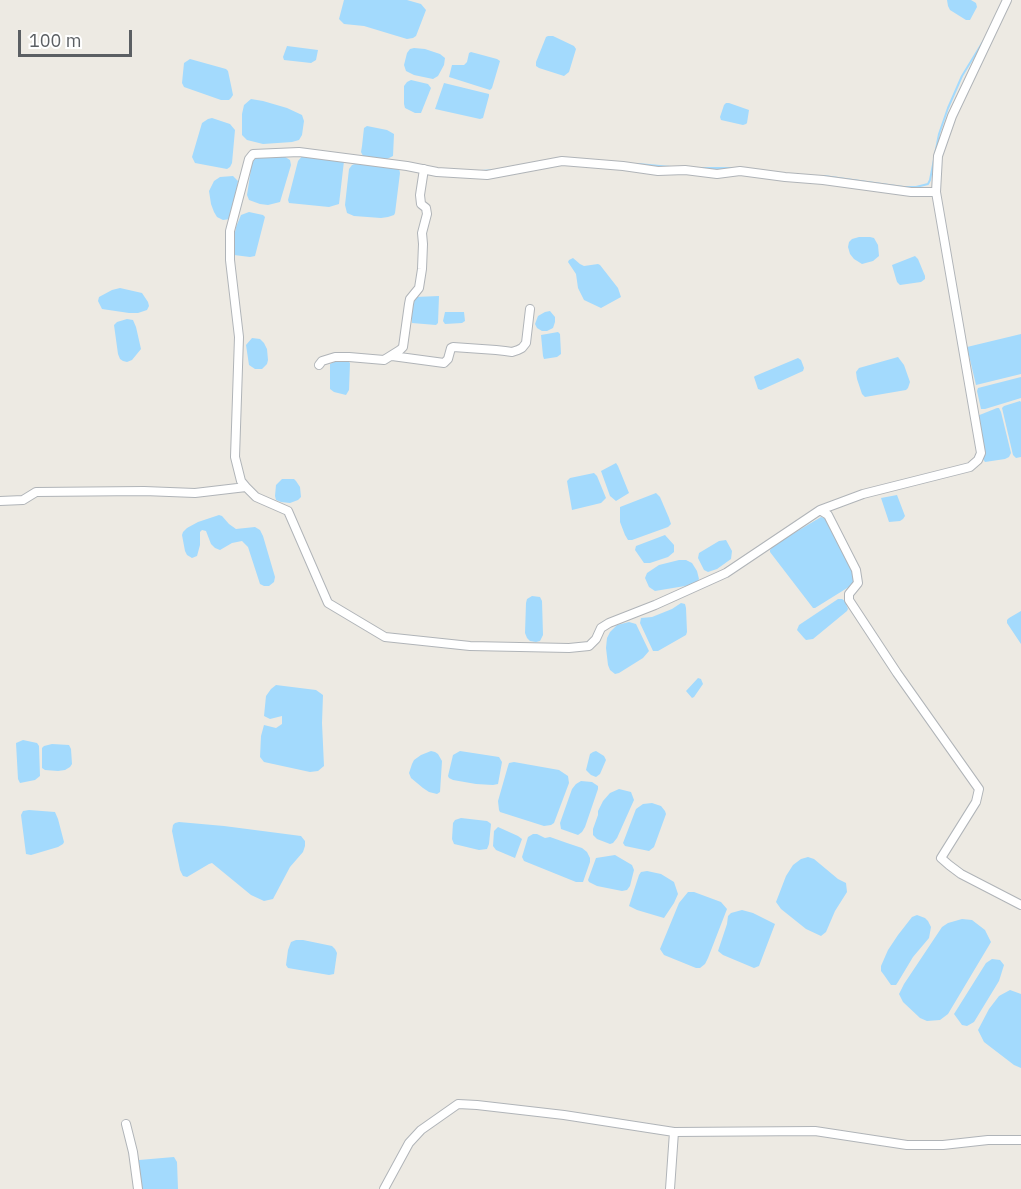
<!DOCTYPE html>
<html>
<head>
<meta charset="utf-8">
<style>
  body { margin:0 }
  #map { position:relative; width:1021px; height:1189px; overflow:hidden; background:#edeae3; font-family:"IBM Plex Sans",sans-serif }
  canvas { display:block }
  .scale { position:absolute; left:18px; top:30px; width:114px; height:27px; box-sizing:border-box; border:3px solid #5b5f63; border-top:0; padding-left:8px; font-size:18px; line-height:21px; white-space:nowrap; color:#5b5f63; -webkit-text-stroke:4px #fff; paint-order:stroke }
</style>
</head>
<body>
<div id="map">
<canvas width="1021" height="1189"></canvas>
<div class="scale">100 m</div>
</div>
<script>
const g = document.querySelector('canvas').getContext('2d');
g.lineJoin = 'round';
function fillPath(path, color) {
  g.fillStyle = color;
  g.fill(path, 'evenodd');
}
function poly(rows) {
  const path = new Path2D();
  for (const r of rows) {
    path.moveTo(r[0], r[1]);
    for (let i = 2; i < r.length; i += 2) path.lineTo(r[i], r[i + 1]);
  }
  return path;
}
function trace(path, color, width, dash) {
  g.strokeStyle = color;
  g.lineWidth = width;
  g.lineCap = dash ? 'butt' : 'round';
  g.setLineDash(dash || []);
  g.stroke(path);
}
const water = poly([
  [344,0,407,0,421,4,426,10,416,36,413,38,407,39,364,26,344,24,339,19],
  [947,0,971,0,976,3,977,7,970,20,966,20,950,10,948,6],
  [548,36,553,36,574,46,576,49,569,72,564,76,539,68,536,66,536,62,546,37],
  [287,46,318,50,316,60,311,63,284,60,283,57],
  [414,48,425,49,440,54,445,58,444,65,438,76,433,79,414,75,406,71,404,65,407,53,410,49],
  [471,52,497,59,500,61,492,88,490,90,449,77,452,65,464,65,467,62,469,53],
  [190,59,226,69,228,71,232,90,233,95,231,98,229,100,221,100,184,87,182,83,184,63],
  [411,80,428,84,431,88,421,113,415,113,405,108,404,104,404,86,407,82],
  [444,83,489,94,489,96,483,118,480,119,435,109],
  [251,99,263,101,287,108,302,115,304,121,302,135,299,140,292,142,263,144,247,140,242,135,242,114,244,105],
  [726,103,729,103,749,110,747,123,746,124,743,125,721,120,720,117,724,105],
  [212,118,230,124,235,130,232,163,230,167,227,169,195,163,192,157,202,123,208,119],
  [367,126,387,130,394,134,393,156,387,159,363,156,361,152,362,146,364,128],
  [282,155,290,160,291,165,280,202,268,205,260,204,249,200,247,195,252,162,257,157],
  [303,155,344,161,339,204,329,207,289,203,288,200,298,161],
  [355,164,394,166,399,168,400,173,395,213,394,215,388,217,381,218,354,216,347,213,345,205,349,169,352,165],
  [233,176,238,181,237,187,232,206,230,219,223,220,217,217,214,212,211,204,209,191,214,181,220,177],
  [249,212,263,215,265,217,255,256,250,257,234,255,232,248,236,227,241,215],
  [859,237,870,237,874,238,878,245,879,256,873,261,862,264,854,259,850,254,848,247,849,242,852,239],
  [915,256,918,259,925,276,925,279,921,282,900,285,897,282,892,265],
  [573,258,580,264,584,266,598,264,600,265,618,288,621,297,601,308,584,300,578,288,576,274,568,262,569,260],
  [120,288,142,293,148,302,149,306,147,310,138,313,129,313,102,309,98,301,99,297,112,290],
  [439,296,438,323,436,325,412,323,412,303,415,297],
  [550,311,555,317,555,322,553,328,547,331,542,331,537,328,535,324,538,316,545,312],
  [445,312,464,312,465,321,462,323,445,324,443,321],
  [127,319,133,320,136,327,141,349,132,360,127,362,123,361,120,359,118,354,114,325,117,322],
  [558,332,560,334,561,354,557,357,544,359,543,356,541,335],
  [1021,334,1021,374,976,385,967,347],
  [252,338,260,339,264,343,267,349,268,360,267,364,262,369,255,369,249,365,246,345],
  [898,357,904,365,910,382,908,388,906,390,865,397,862,394,857,379,856,372,859,368],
  [798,358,801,360,804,368,803,371,761,390,758,389,754,377,755,376],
  [338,360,348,361,350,363,349,390,346,395,334,392,330,389,330,364],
  [1021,377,1021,398,985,409,981,409,977,391,978,388],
  [1020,401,1021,402,1021,457,1016,458,1013,455,1002,408,1004,406],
  [997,408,999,408,1001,412,1011,453,1009,457,1005,459,985,462,983,459,977,416],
  [616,463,618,466,629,493,616,501,610,496,601,471],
  [594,473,597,476,606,498,601,503,572,510,567,481,570,478],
  [282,479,294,479,296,481,300,487,301,497,298,500,290,503,281,502,276,500,275,496,276,485],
  [656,493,660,497,669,518,671,524,668,527,632,540,628,540,625,535,620,522,620,507],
  [897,495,905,516,903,519,900,521,889,522,881,498],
  [219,515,222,516,229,524,236,529,255,527,260,530,263,536,275,577,274,582,269,586,264,586,260,584,248,547,242,541,232,543,220,550,215,548,211,544,206,531,202,530,200,532,200,545,197,556,192,558,187,555,185,551,182,535,183,532,187,528,198,522],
  [821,517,824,518,827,521,854,575,854,581,852,585,815,608,813,608,770,552,770,550,774,545],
  [665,535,674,545,674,552,668,557,650,563,644,563,635,550,636,546],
  [726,540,732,551,731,559,717,569,708,572,704,570,698,558,699,553,719,541],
  [679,560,686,560,692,563,697,571,699,579,697,582,691,585,655,591,649,587,645,578,647,573,659,565],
  [532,596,540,597,542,601,543,635,540,641,536,642,530,641,527,638,525,633,526,603,527,599],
  [838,599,842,599,845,601,848,609,847,611,813,639,806,640,804,638,797,630,799,625],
  [681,603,685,604,686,608,687,632,686,635,658,651,653,651,640,623,641,618,652,617,672,609],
  [1021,611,1021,644,1007,623,1007,620,1009,618],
  [629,622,636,624,649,651,643,658,619,673,615,674,610,670,608,665,606,648,607,638,610,632,617,625],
  [698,678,701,679,703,684,694,697,692,698,686,691],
  [276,685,316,690,323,695,322,723,324,766,318,771,310,772,264,762,260,757,261,736,264,725,276,728,282,724,282,716,270,719,264,716,266,696,271,689],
  [23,740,37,743,39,746,40,776,35,780,20,783,18,779,16,743],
  [52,744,69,745,71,749,72,764,70,767,65,770,58,771,45,770,42,768,42,748,44,746],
  [431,751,435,752,438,754,442,761,440,792,437,794,429,792,423,788,411,778,409,773,412,764,414,760,421,755],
  [460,751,499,757,502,762,498,784,493,785,476,784,453,780,449,778,448,776,453,755],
  [596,751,604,756,606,760,600,774,596,777,591,775,586,770,590,754,593,752],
  [514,762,559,770,568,776,569,783,554,823,551,825,544,826,500,812,499,810,498,801,508,766,509,763],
  [581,781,592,782,598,786,598,789,585,827,582,832,578,835,561,829,560,823,572,789,576,784],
  [619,789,631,792,634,800,617,838,613,843,610,844,597,839,593,835,593,829,598,815,598,811,603,801,610,793],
  [652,803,661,806,665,811,666,814,654,847,649,851,625,846,623,843,636,809,643,804],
  [29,810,55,812,58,819,64,842,63,844,58,847,31,855,26,854,21,815,23,811],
  [461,818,487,821,490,823,491,824,489,844,487,849,479,850,454,844,452,839,453,823,455,820],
  [179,822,224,826,301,836,305,841,305,846,303,852,290,867,273,899,264,901,251,895,212,863,209,864,187,877,183,876,180,870,172,831,173,825,175,823],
  [498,827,518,836,522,839,515,858,496,850,493,846,494,831],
  [533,834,537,834,545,838,550,837,567,843,582,848,587,852,590,858,590,862,583,882,576,882,524,861,522,857,528,837],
  [615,855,632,865,634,870,630,886,627,890,622,891,597,886,589,882,588,880,596,858],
  [808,857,814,859,838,879,846,883,847,892,835,911,826,932,821,936,806,929,781,909,776,902,786,876,793,865,801,859],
  [647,871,661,874,674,882,678,894,674,903,664,918,637,910,629,906,639,875,641,872],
  [688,892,694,892,721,902,727,909,708,958,705,964,700,968,696,968,664,955,660,949,679,903],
  [742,910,753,913,775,924,759,966,754,968,723,955,718,951,727,924,728,916,731,913],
  [917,915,925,918,928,921,931,927,929,938,913,957,898,982,896,985,891,985,884,975,881,971,881,966,888,950,898,935,912,917],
  [962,919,972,920,985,930,991,942,948,1014,940,1020,927,1021,920,1018,903,1002,899,994,904,984,942,927,948,923],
  [296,940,303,940,332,946,335,949,337,953,334,974,329,975,288,968,286,965,288,950,291,942],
  [992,959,1000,960,1004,965,999,981,974,1022,967,1026,962,1025,954,1014,986,963],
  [1010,990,1021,994,1021,1068,1014,1065,984,1042,978,1030,989,1009,999,996],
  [174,1157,177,1162,178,1189,140,1189,137,1162,139,1160]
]);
const stream = poly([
  [638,164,671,167],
  [695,168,731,168],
  [481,171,496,170],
  [824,176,903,187,916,187,928,184,930,180,939,134,948,108,962,76,984,40]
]);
const minor = poly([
  [392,356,444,363,448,359,451,348,453,347,496,350,505,351,512,352,518,350,522,348,526,343,530,309],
  [319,365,322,361,335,357,349,357,384,360,400,350,403,347,409,304,410,299,419,288,422,269,423,244,422,233,427,214,426,208,421,204,420,195,424,169],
  [246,487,241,481,235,457,239,337,230,260,230,231,249,159,253,154,299,152,407,166,437,172,487,175,562,161,623,166,658,171,685,170,717,174,740,171,785,177,823,180,911,192,936,192],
  [0,501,23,500,36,492,144,491,195,493,246,487,256,497,288,511,328,603,385,637,470,646,569,648,589,646,596,639,601,628,609,623,655,605,726,573,820,510,828,515,856,570,858,583,849,594,849,600,897,673,979,789,976,802,941,858,949,865,961,874,1021,905],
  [820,510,863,494,970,467,978,460,981,453,936,192,938,156,952,116,1007,0],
  [126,1124,133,1152,138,1189],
  [384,1189,409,1143,421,1130,458,1104,477,1105,564,1115,674,1132,815,1131,907,1145,943,1145,988,1140,1021,1140],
  [670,1189,674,1132]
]);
fillPath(water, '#a3dafd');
trace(stream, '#a3dafd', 2);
trace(minor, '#b0b4b8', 10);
trace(minor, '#fff', 8);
</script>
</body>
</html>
